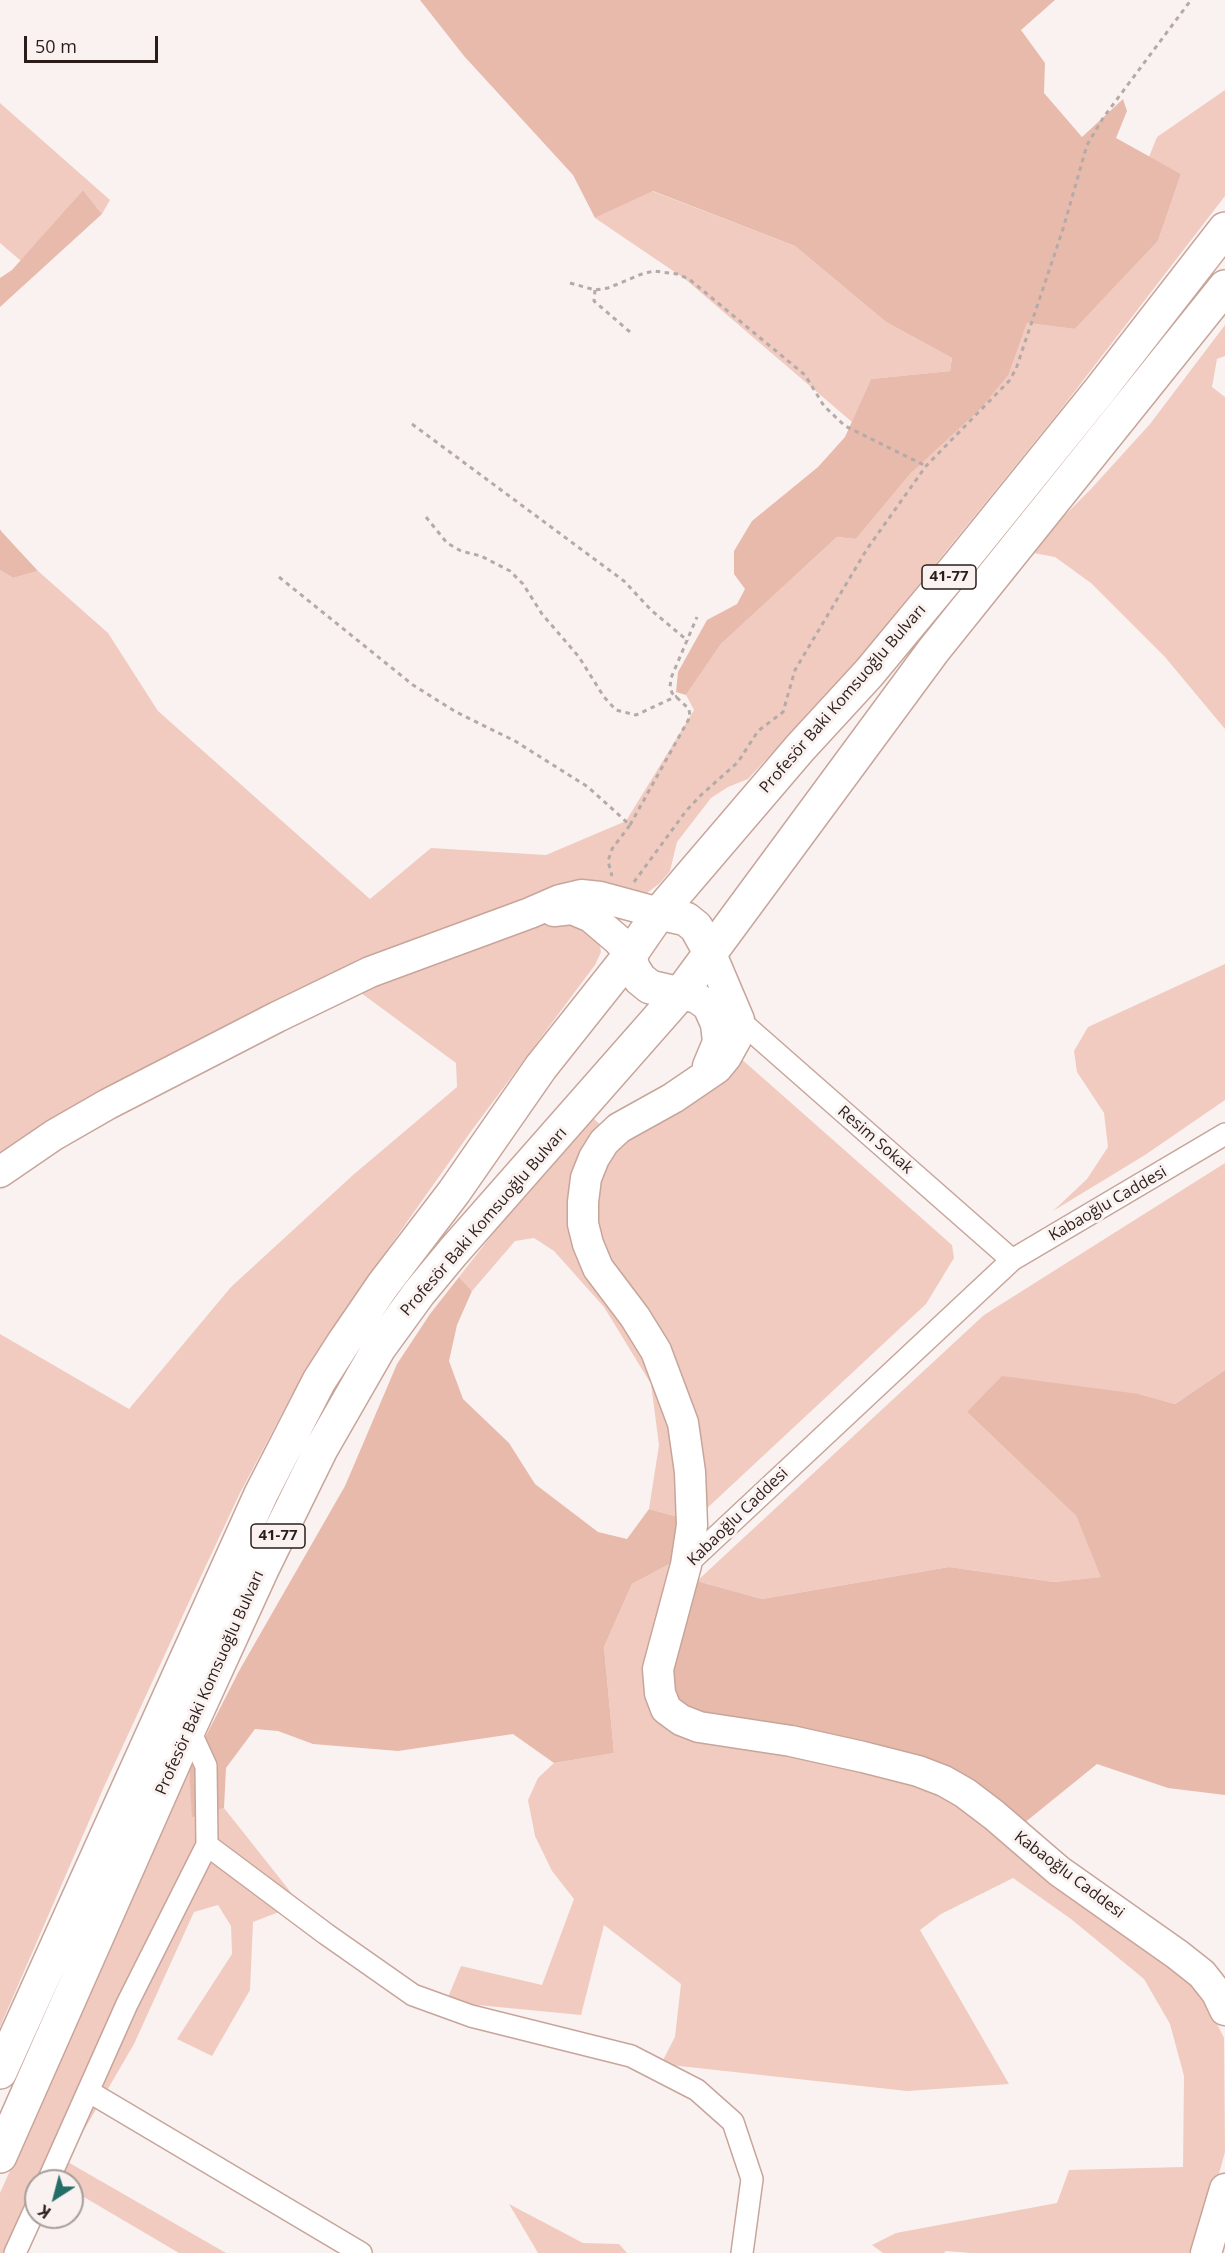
<!DOCTYPE html>
<html>
<head>
<meta charset="utf-8">
<style>
  body { margin:0 }
  #map { position:relative; width:1225px; height:2253px; overflow:hidden; background:#faf2f0; font-family:"Open Sans",sans-serif }
  canvas { display:block }
  .north { position:absolute; left:24px; top:2169px; width:60px; height:60px; box-sizing:border-box; background:#faf2f0; border:2px solid #a79d9a; border-radius:50%; rotate:216deg; font-size:16px; font-weight:700; line-height:24px; text-align:center; color:#2b1e1a }
  .north::after { content:''; display:block; margin:auto; width:21px; height:27px; background:#246e68; clip-path:polygon(50% 0,100% 100%,50% 72%,0 100%) }
  .scale { position:absolute; left:24px; top:36px; width:134px; height:27px; box-sizing:border-box; border:3px solid #2b1e1a; border-top:0; padding-left:8px; font-size:18px; line-height:21px; white-space:nowrap; color:#2b1e1a; -webkit-text-stroke:4px #faf2f0; paint-order:stroke }
</style>
</head>
<body>
<div id="map">
<canvas width="1225" height="2253"></canvas>
<div class="north">K</div>
<div class="scale">50 m</div>
</div>
<script>
const g = document.querySelector('canvas').getContext('2d');
g.lineJoin = 'round';
function fillPath(path, color) {
  g.fillStyle = color;
  g.fill(path, 'evenodd');
}
function poly(rows) {
  const path = new Path2D();
  for (const r of rows) {
    path.moveTo(r[0], r[1]);
    for (let i = 2; i < r.length; i += 2) path.lineTo(r[i], r[i + 1]);
  }
  return path;
}
function trace(path, color, width, dash) {
  g.strokeStyle = color;
  g.lineWidth = width;
  g.lineCap = dash ? 'butt' : 'round';
  g.setLineDash(dash || []);
  g.stroke(path);
}
function label(font, color, halo, rows, align = 'center') {
  g.font = font + ' "Open Sans",sans-serif';
  g.lineWidth = 6;
  g.setLineDash([]);
  g.textBaseline = 'middle';
  g.strokeStyle = halo;
  g.fillStyle = color;
  for (const [text, x, y, turn = 0] of rows) {
    g.save();
    g.translate(x, y);
    g.rotate((+turn || 0) * Math.PI / 180);
    g.textAlign = isNaN(turn) ? turn : align;
    if (halo) g.strokeText(text, 0, 0);
    g.fillText(text, 0, 0);
    g.restore();
  }
}
const green = poly([
  [1225,90,1225,196,1058,413,852,667,748,779,728,787,711,798,677,842,670,871,660,883,647,893,625,896,587,889,555,886,358,963,0,1156,0,570,13,578,38,571,108,633,158,711,370,899,431,848,546,855,626,821,694,710,686,695,721,644,837,537,856,539,911,473,1009,374,1027,323,1075,329,1158,241,1181,174,1149,157,1157,137],
  [0,103,110,200,102,214,83,190,21,261,0,243],
  [652,191,795,246,886,322,952,358,950,371,871,379,852,422,685,279,595,218],
  [1225,325,1225,356,1217,359,1212,387,1225,397,1225,729,1165,657,1091,583,1055,557,1028,552,1091,489,1150,424],
  [547,916,575,917,599,940,601,952,595,965,472,1130,366,1280,314,1356,289,1400,239,1495,195,1589,103,1789,0,2027,0,1334,129,1409,231,1287,353,1175,457,1087,456,1063,357,990],
  [1225,964,1225,1100,1145,1155,1053,1211,1087,1179,1108,1147,1104,1113,1077,1072,1074,1051,1088,1027],
  [738,1056,952,1245,954,1258,926,1304,704,1511,594,1235,594,1174,608,1150],
  [587,1113,602,1126,581,1168,623,1316,671,1413,682,1518,649,1509,659,1445,651,1384,604,1307,554,1251,534,1238,515,1241,472,1291,459,1277],
  [1225,1163,1225,1370,1175,1404,1139,1394,967,1412,1076,1516,1102,1577,1054,1582,949,1567,762,1599,697,1581,984,1315],
  [677,1560,665,1616,909,1779,969,1810,1201,1991,1224,2038,1225,2152,1197,2253,971,2253,946,2251,944,2253,883,2253,872,2245,896,2233,1057,2203,1069,2170,1183,2167,1184,2076,1170,2024,1144,1979,1071,1919,1013,1878,941,1914,920,1930,1009,2084,907,2091,661,2064,675,2037,681,1984,604,1925,581,2015,446,2002,461,1966,542,1985,574,1899,552,1871,535,1836,528,1800,538,1778,554,1763,614,1753,604,1647,632,1584],
  [189,1769,193,1816,224,1808,293,1895,279,1912,253,1922,250,1990,212,2056,177,2039,232,1954,231,1926,218,1905,194,1912,134,2044,66,2161,226,2253,179,2253,72,2190,72,2181,36,2181,36,2205,6,2244,21,2253,0,2253,0,2193],
  [509,2204,583,2243,619,2244,627,2253,538,2253]
]);
const forest = poly([
  [420,0,1055,0,1021,30,1045,63,1044,93,1082,137,1123,99,1127,111,1116,138,1181,174,1158,241,1075,329,1027,323,1009,374,981,408,911,473,856,539,837,537,721,644,686,695,676,692,678,672,707,620,737,604,745,589,734,574,734,551,752,521,818,467,845,437,871,379,950,371,952,358,886,322,795,246,653,191,595,218,573,175,464,56],
  [83,190,102,214,0,307,0,278,12,270],
  [0,529,1,531,38,571,13,578,0,570],
  [459,1277,472,1291,457,1325,449,1361,463,1399,509,1443,535,1484,598,1532,627,1539,649,1509,682,1518,677,1560,632,1584,604,1647,614,1753,554,1763,513,1734,398,1751,313,1744,278,1731,255,1729,226,1768,224,1808,192,1817,189,1769,239,1671,345,1486,397,1364,430,1314],
  [1225,1370,1225,1795,1168,1788,1097,1764,1018,1828,971,1784,722,1721,673,1701,665,1674,697,1581,762,1599,949,1567,1054,1582,1101,1577,1076,1516,967,1412,1002,1376,1139,1394,1175,1404]
]);
const path = poly([
  [570,283,595,290,608,288,642,274,654,271,677,274,689,279,805,375,824,406,845,426,926,466],
  [595,290,594,301,630,332],
  [412,424,624,581,651,610,688,641],
  [426,517,447,543,461,551,481,556,510,571,523,584,542,614,579,657,604,697,616,710,636,715,677,696],
  [279,577,413,685,456,712,515,741,588,787,630,825,612,849,608,861,612,876],
  [630,825,690,717,689,709,672,693,670,687,671,678,697,617],
  [634,882,686,811,701,795,738,762,758,731,783,712,795,670,867,549,926,466,1009,381,1016,369,1063,229,1087,145,1103,118,1191,0]
]);
const street = poly([
  [739,1020,1012,1260],
  [686,1565,1012,1260,1225,1134],
  [189,1729,206,1766,207,1845],
  [88,2091,361,2253],
  [48,2181,127,2004,207,1845,326,1934,413,1995,471,2016,631,2056,697,2090,733,2122,752,2179,742,2253],
  [15,2253,36,2207]
]);
const secondary = poly([
  [554,911,572,909,591,917,618,940,630,955],
  [711,954,739,1020,736,1039,726,1057,717,1068,673,1098,619,1128,604,1142,594,1158,586,1178,583,1202,583,1224,588,1244,598,1268,635,1317,656,1351,683,1423,690,1472,692,1525,686,1565,658,1669,660,1693,666,1709,681,1720,699,1727,791,1741,863,1757,918,1771,944,1781,965,1793,994,1815,1059,1871,1178,1955,1202,1974,1217,1993,1225,2010],
  [680,994,697,998,708,1006,716,1024,718,1042,708,1066],
  [0,1172,54,1135,108,1104,277,1017,370,972,530,913,560,900,581,895,600,897,659,913],
  [1206,2253,1225,2189]
]);
const highway = poly([
  [659,913,686,919,696,927,711,954],
  [630,955,633,968,640,979,650,987,680,994],
  [0,2072,261,1494,319,1381,344,1342,383,1285,454,1192,541,1067,630,955,659,913,800,748,869,673,961,562,1100,390,1225,229],
  [0,2156,183,1742,263,1567,321,1449,379,1348,419,1293,453,1252,680,994,933,651,1225,287]
]);
const shields = [
  [949,577,54],
  [278,1536,54]
];
const shieldNames = [
  ["41-77",949,577],
  ["41-77",278,1536]
];
const streetNames = [
  ["Profesör Baki Komsuoğlu Bulvarı",843,699,-49],
  ["Resim Sokak",875,1140,41],
  ["Kabaoğlu Caddesi",1108,1204,-30],
  ["Profesör Baki Komsuoğlu Bulvarı",484,1222,-49],
  ["Kabaoğlu Caddesi",738,1517,-44],
  ["Profesör Baki Komsuoğlu Bulvarı",210,1683,-66],
  ["Kabaoğlu Caddesi",1069,1875,37]
];
fillPath(green, '#f1cbc0');
fillPath(forest, '#e8baac');
trace(street, '#c8a59a', 24);
trace(secondary, '#c8a59a', 33);
trace(highway, '#c8a59a', 36);
trace(path, '#b4aba8', 3, [4.5, 4.5]);
trace(street, '#fff', 21);
trace(secondary, '#fff', 30);
trace(highway, '#fff', 33);
for (const [x, y, w] of shields) {
  const box = new Path2D();
  box.roundRect(x - w / 2, y - 12, w, 24, 4.5);
  g.fillStyle = '#faf2f0';
  g.fill(box);
  trace(box, '#2b1e1a', 1.5);
}
label('bold 15px', '#2b1e1a', null, shieldNames);
label('16px', '#2b1e1a', '#faf2f0', streetNames);
</script>
</body>
</html>
